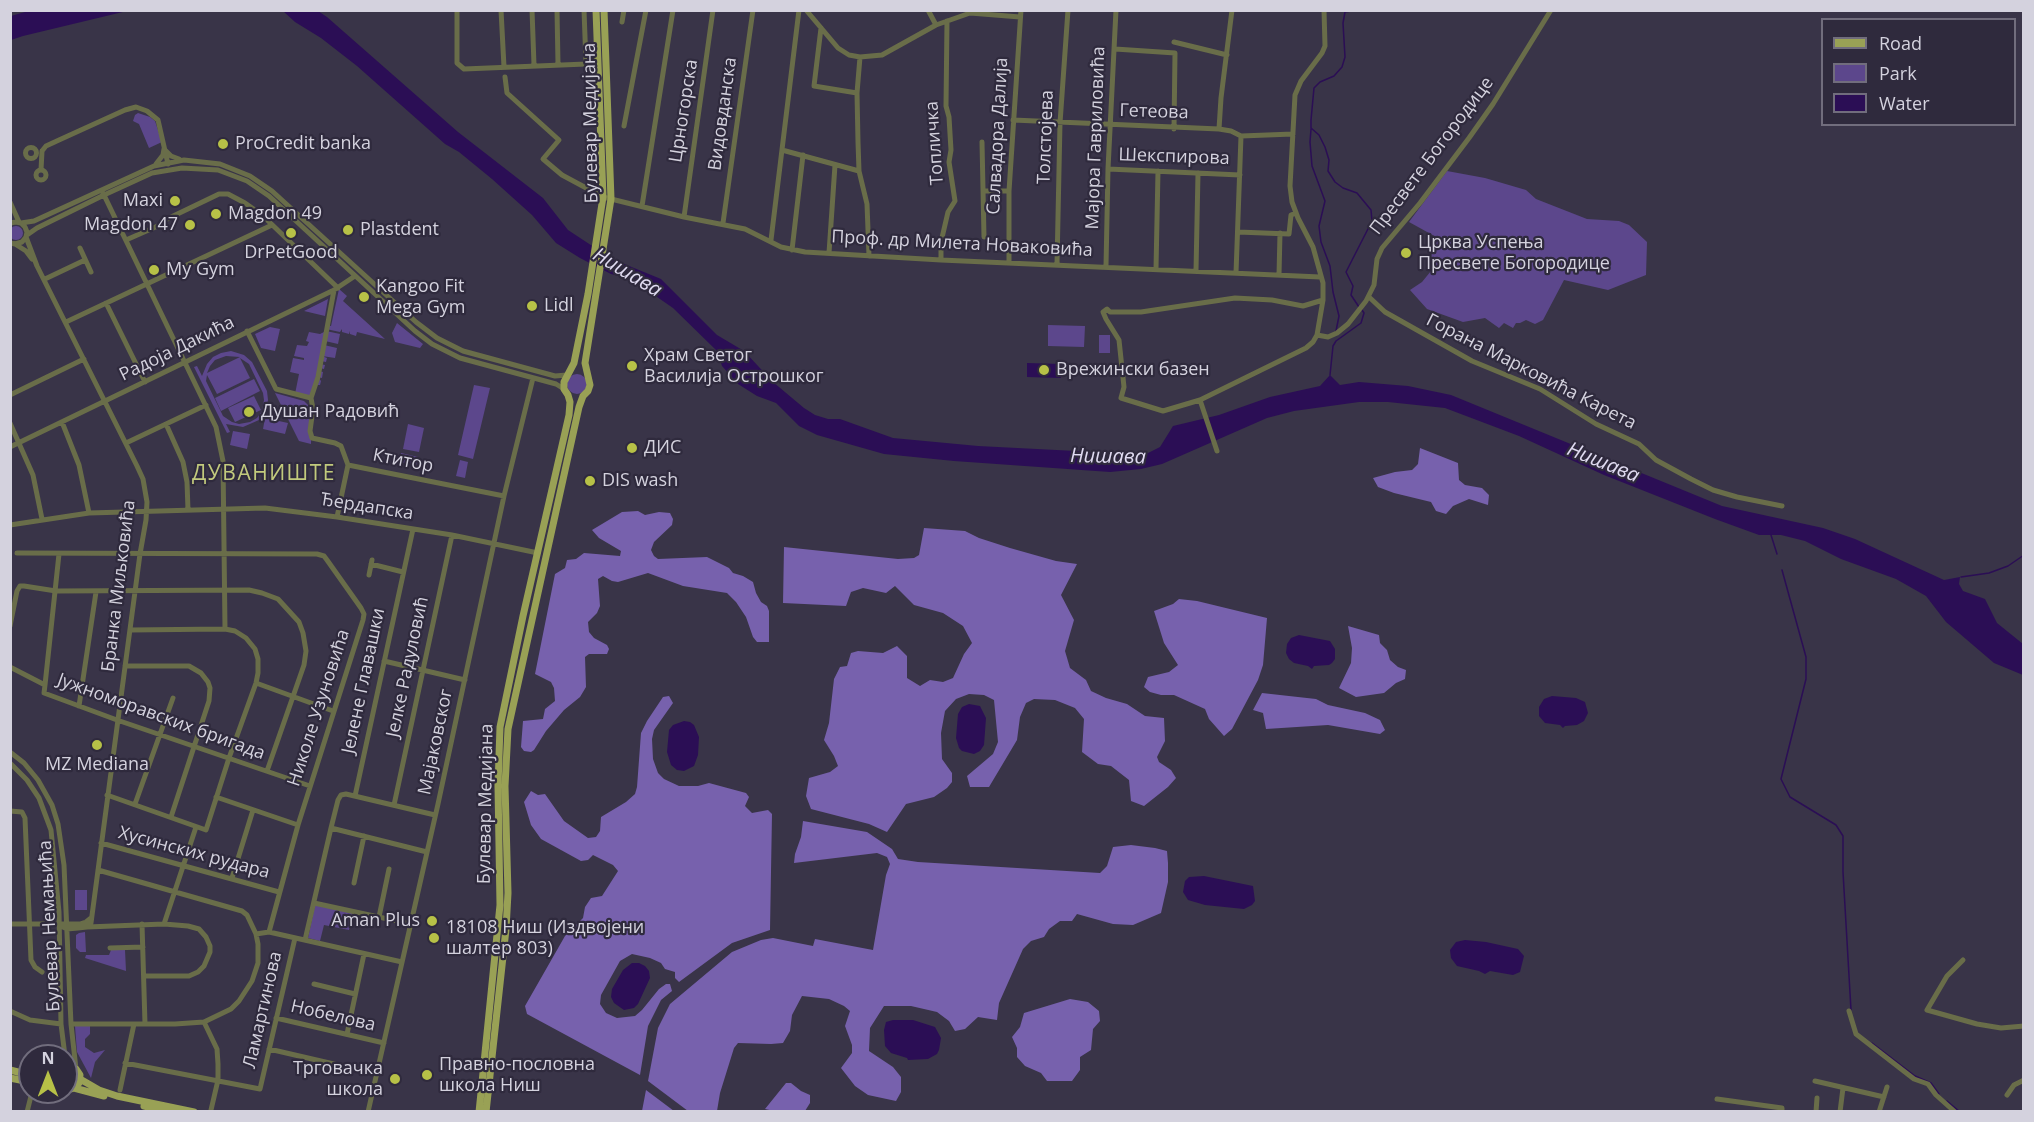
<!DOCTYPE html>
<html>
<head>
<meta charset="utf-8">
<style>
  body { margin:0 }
  #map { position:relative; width:2034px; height:1122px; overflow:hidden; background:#393448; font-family:"Open Sans",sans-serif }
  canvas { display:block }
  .frame { position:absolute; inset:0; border:12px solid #d4d2de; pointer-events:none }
  .legend { position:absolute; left:1821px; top:18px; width:195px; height:108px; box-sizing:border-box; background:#2f2a3d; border:2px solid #716d7d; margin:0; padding:8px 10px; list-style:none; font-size:18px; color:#d4d2de }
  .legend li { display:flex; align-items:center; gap:12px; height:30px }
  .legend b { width:30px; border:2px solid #716d7d }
  .north { position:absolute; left:18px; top:1044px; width:60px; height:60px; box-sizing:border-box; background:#2f2a3d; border:2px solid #716d7d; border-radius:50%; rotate:0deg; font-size:16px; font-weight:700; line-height:24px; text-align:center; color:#d4d2de }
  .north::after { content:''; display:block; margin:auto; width:21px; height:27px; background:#b7c147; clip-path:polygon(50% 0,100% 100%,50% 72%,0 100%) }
</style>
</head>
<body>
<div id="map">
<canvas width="2034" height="1122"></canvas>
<div class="frame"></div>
<ul class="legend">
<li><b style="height:8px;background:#99a155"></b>Road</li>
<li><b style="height:16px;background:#5c478c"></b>Park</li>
<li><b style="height:16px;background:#2b0e55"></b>Water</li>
</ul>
<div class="north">N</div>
</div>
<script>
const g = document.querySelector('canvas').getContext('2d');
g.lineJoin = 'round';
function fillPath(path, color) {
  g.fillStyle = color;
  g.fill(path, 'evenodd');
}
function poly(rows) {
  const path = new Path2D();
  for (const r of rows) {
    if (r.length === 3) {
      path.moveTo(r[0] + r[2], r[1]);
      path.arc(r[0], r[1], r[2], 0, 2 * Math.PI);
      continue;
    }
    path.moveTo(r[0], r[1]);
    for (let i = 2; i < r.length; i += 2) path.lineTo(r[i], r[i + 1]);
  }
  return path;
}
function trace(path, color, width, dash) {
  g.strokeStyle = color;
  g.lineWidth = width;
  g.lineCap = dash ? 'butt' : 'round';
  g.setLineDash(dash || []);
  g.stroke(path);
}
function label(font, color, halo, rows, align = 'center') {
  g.font = font + ' "Open Sans",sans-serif';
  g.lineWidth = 4.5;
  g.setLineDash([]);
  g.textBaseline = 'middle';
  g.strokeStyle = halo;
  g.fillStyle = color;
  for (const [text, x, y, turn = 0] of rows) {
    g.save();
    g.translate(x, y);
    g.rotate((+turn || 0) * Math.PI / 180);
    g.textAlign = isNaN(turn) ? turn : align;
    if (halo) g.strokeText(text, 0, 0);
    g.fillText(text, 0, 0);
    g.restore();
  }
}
const green = poly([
  [138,113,150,117,155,121,162,142,149,148,139,124,133,121,135,115],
  [1447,171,1485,178,1526,190,1536,199,1587,219,1619,221,1629,225,1647,242,1646,275,1608,290,1564,280,1543,320,1535,324,1526,320,1520,323,1516,323,1513,328,1504,323,1499,328,1485,318,1463,322,1427,309,1410,290,1422,282,1431,271,1427,267,1438,238,1409,222],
  [16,233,7],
  [339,289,347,296,343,301,385,339,357,332,356,336,350,334,350,331,349,334,342,332,342,329,340,332,326,329,326,325,331,326],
  [328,299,325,316,304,311],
  [397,323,423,344,420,348,395,342,392,333],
  [1048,325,1085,326,1084,347,1048,346],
  [270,327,280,329,275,351,261,348,255,334],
  [326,331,340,334,338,344,325,341,324,345,337,348,335,358,322,356,327,358,326,362,321,361,320,364,325,365,324,369,320,368,319,371,323,372,322,378,318,377,321,381,320,385,316,385,313,396,295,394,299,374,290,372,293,358,304,360,304,358,294,356,297,345,307,346,309,342,306,341,309,332,320,334],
  [1099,335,1110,335,1110,353,1099,353],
  [231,351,244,355,252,362,267,391,268,400,265,413,259,420,243,427,226,424,230,432,227,433,194,367,197,366,202,376,207,364,213,357,221,353],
  [226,356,240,357,207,373,210,366,215,360],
  [240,358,249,364,263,393,264,400,262,411,257,418,250,422,239,424,232,422,223,416,206,381,207,375,217,394,250,378],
  [577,384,10],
  [254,379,260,391,221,411,215,398],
  [474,385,490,388,473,459,458,455],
  [275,393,304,401,308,405,306,418,311,419,311,444,299,441],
  [254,396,261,410,235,422,228,408],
  [265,418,288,423,285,434,263,429],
  [408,424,424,428,419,452,403,449],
  [233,431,250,434,247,449,230,445],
  [401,453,418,457,416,465,399,462],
  [460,460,468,462,465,478,456,476],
  [75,890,87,890,87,910,75,910],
  [315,905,352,913,349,930,324,925,320,941,308,938],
  [85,932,86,952,80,952,76,948,76,935,79,933],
  [111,950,125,950,126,971,85,958,86,955,109,955],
  [90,1025,90,1034,85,1039,85,1047,94,1053,105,1050,95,1062,91,1078,77,1052,75,1026]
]);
const forest = poly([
  [1420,448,1458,463,1459,480,1465,485,1482,488,1489,495,1488,505,1469,499,1453,506,1446,514,1436,511,1431,502,1394,493,1378,487,1373,478,1395,472,1412,470,1418,464],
  [638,511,645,515,659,512,670,513,673,519,672,525,654,542,651,550,654,556,658,559,707,557,729,568,733,573,743,576,753,582,756,593,761,602,767,606,769,611,769,642,757,642,753,637,746,617,736,602,727,593,683,586,648,573,618,582,612,581,603,576,598,579,600,606,597,613,588,622,589,632,594,638,607,645,609,649,607,654,589,654,585,657,586,687,580,697,564,710,546,731,534,750,531,752,524,751,521,747,523,721,543,719,545,709,555,701,554,688,551,682,535,674,555,574,565,568,567,560,576,559,584,553,620,556,621,551,599,538,592,530,622,512],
  [924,528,965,531,979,538,1010,548,1056,561,1077,564,1061,595,1074,620,1065,651,1070,668,1086,680,1091,691,1106,698,1127,704,1145,716,1164,718,1165,741,1157,757,1159,762,1171,770,1176,778,1168,787,1144,806,1131,801,1129,780,1111,766,1098,764,1082,752,1084,719,1075,708,1055,700,1034,699,1026,703,1020,717,1017,740,989,787,970,787,967,776,993,754,998,742,994,700,984,695,969,694,956,699,945,711,941,733,942,759,952,773,952,782,947,788,934,797,906,804,887,832,869,824,811,809,806,796,809,778,830,772,838,766,834,756,824,740,829,723,834,679,840,667,847,666,851,653,858,651,883,653,897,646,907,656,907,678,920,686,930,680,943,682,953,678,964,654,972,643,963,626,943,613,914,605,895,586,886,593,863,588,851,592,846,606,783,603,784,547,898,559,914,558,919,555],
  [1179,599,1197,601,1267,618,1263,665,1258,680,1232,729,1224,736,1209,719,1205,709,1174,695,1161,695,1150,692,1144,687,1148,677,1169,672,1178,665,1164,643,1154,611,1173,604],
  [1348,626,1379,635,1380,643,1387,650,1390,660,1398,667,1406,670,1405,679,1396,683,1384,693,1356,697,1339,688,1351,663,1352,648],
  [1262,693,1316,699,1328,705,1365,713,1380,720,1385,730,1380,734,1328,725,1266,729,1263,713,1253,710],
  [669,696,673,703,654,730,652,739,653,759,658,773,664,779,679,786,698,786,709,783,746,793,749,797,745,806,752,813,768,810,772,814,770,930,732,943,679,982,675,978,675,972,665,969,661,963,650,958,632,954,620,961,601,995,600,1004,606,1013,617,1018,635,1016,642,1010,659,989,666,984,670,984,672,991,661,1000,648,1026,640,1075,527,1014,525,1006,565,936,583,918,585,907,591,898,602,896,618,871,613,865,593,855,588,860,581,861,541,839,531,825,524,802,531,791,538,795,545,794,564,821,588,838,596,837,600,831,601,817,626,802,635,794,637,787,641,733,647,721,663,697],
  [803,821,867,832,892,849,898,859,918,862,1100,873,1107,866,1113,847,1131,845,1155,848,1167,851,1168,863,1168,882,1161,913,1133,925,1113,924,1077,914,1072,921,1060,921,1049,929,1044,937,1031,941,1023,949,999,1003,997,1020,978,1017,965,1029,955,1031,949,1021,937,1012,911,1006,884,1006,870,1028,869,1051,893,1067,901,1077,901,1092,896,1101,868,1095,855,1086,841,1068,852,1053,852,1045,845,1026,850,1011,844,1006,829,999,802,996,792,1015,790,1031,783,1043,771,1044,738,1043,734,1048,720,1093,717,1111,688,1111,648,1081,658,1028,670,1004,732,952,761,940,773,938,813,946,815,939,873,950,886,875,890,864,887,857,877,853,794,863,795,854,801,837],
  [1070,999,1088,1002,1099,1011,1100,1021,1093,1029,1091,1050,1080,1057,1080,1070,1072,1081,1047,1081,1041,1073,1025,1066,1017,1057,1017,1048,1012,1037,1020,1027,1024,1013],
  [786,1083,791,1083,801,1091,810,1095,810,1103,805,1111,774,1111,765,1109],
  [646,1090,674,1111,642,1111]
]);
const water = poly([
  [32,10,127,10,127,11,23,36,11,40,11,16],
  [283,11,318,11,327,17,458,132,543,198,568,230,612,259,661,279,717,335,744,351,773,382,804,408,815,415,828,419,840,419,893,438,978,446,1076,451,1128,457,1148,453,1160,447,1173,426,1219,415,1270,397,1320,386,1330,375,1340,385,1359,382,1408,386,1451,395,1722,506,1823,528,1855,539,1944,580,1960,577,1959,584,1963,591,1985,599,1997,623,2023,644,2023,675,1994,663,1946,622,1926,596,1896,579,1841,559,1805,541,1781,535,1759,535,1715,519,1604,475,1519,436,1445,408,1388,402,1359,402,1294,411,1267,418,1162,464,1141,469,1110,472,954,461,884,454,817,435,799,426,776,403,757,396,738,384,722,366,717,351,673,308,631,279,611,274,580,258,556,243,532,215,492,179,459,152,445,144,357,66,321,38,295,22],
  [1027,363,1061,364,1061,378,1027,377],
  [1299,635,1330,641,1335,649,1335,659,1332,663,1329,665,1314,666,1312,669,1308,666,1294,663,1289,659,1286,653,1287,644,1291,638],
  [1552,696,1576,698,1585,702,1588,713,1584,721,1577,725,1565,726,1563,728,1560,725,1545,723,1539,716,1539,707,1544,699],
  [969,704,980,706,986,718,984,745,980,751,974,754,962,751,959,748,956,738,958,714,962,707],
  [684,721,690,722,694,725,699,737,698,755,694,766,684,771,677,770,671,765,667,752,669,730,673,725],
  [1204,876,1253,886,1255,901,1252,905,1244,909,1205,905,1188,900,1183,892,1185,881,1189,877],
  [1465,940,1486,942,1518,949,1524,956,1520,972,1513,975,1490,971,1485,974,1479,971,1457,966,1451,958,1450,950,1456,942],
  [632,963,639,963,645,966,649,971,650,978,638,1004,634,1008,624,1010,614,1003,611,997,612,989,623,970],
  [893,1020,913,1020,935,1027,941,1038,939,1050,937,1054,928,1059,908,1060,907,1058,891,1053,885,1046,884,1030,886,1022]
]);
const stream = poly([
  [1357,10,1345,12,1343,23,1345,57,1342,67,1334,76,1320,82,1314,88,1311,120,1311,128,1319,135,1325,147,1329,160,1328,171,1335,182,1343,188,1357,193,1371,210,1372,221,1346,272,1353,286,1351,295,1359,307],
  [1311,129,1310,142,1312,166,1325,201,1319,226,1321,242,1330,266,1333,292,1339,316,1336,331],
  [1330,375,1333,346,1336,341,1361,323,1364,313,1362,310],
  [1771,535,1777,554],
  [1782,570,1806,657,1806,679,1781,779,1790,797,1836,825,1843,836,1843,872,1851,1010],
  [1961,577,1989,573,2008,566,2024,555],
  [1872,1043,1915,1076,1931,1083,1939,1094],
  [1947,1101,1960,1112]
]);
const minor = poly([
  [457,10,457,63,464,69,586,64,584,10],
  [501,10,504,67],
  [532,10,534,65],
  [557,10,558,64],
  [806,10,838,48,849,55,860,57,882,55,936,25,970,13,1020,17],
  [928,10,936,25],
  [622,22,624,10],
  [821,28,814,86,857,93],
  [1174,42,1227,55],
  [1115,49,1175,53,1174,129],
  [860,57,857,93,858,142,859,171,867,204,869,256],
  [505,77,507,93,559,140,543,159,562,175,603,197,684,217,745,229,781,247,805,252,941,260,1320,277],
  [1013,120,1219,129,1231,131,1241,136,1293,134],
  [624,126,646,10],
  [1219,129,1221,98,1232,10],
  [982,142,984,237],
  [31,153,5.5],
  [782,150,859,171],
  [42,151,46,146,59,140,125,110,136,107,147,111,158,120,168,164],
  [156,164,163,155,164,149,171,156,179,159],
  [1108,169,1240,175],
  [41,170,42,151],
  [41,175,5],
  [983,191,1009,191],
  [103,193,216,427,223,461,225,629],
  [10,202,19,222],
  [642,206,673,10],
  [684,217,713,10],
  [10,223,16,222,21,223,25,227,27,232,26,237,22,242,15,244,10,243],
  [21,223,34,221,154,166,184,160,220,164,250,176,272,191,416,322,437,338,463,351,555,376,567,375],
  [723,223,753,10],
  [1238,232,1289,234,1291,215,1296,213],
  [27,235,37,228,104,195,152,173,182,168,218,170,247,181,269,196,415,331,432,344,460,358,556,384,564,389],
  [26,237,37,266,137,466,143,479,147,502,146,520,140,554,91,923,87,927,78,928,67,929,59,925],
  [126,240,160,225,167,219,219,194,228,194,245,203,262,215,338,288],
  [771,240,799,10],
  [15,244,26,251,32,259],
  [80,248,91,272],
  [792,250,803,155],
  [829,253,835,165],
  [941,260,941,242,948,212,955,201,949,162,951,150,949,117,946,106,947,21],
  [1009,262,1009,191,1021,10],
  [1057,264,1060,123,1068,10],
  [1106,266,1108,169,1116,10],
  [1156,269,1158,171],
  [1196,271,1198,173],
  [1236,273,1241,136],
  [1279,275,1280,233],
  [45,279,85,260],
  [334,290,318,377,311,398,313,409,310,431,312,438,335,443,341,446,348,465],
  [1369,297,1385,312,1472,361,1540,389,1596,424,1639,444,1656,460,1691,479,1713,490,1737,497,1782,506],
  [106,303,145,382],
  [66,322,272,225],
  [247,331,276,389,311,398],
  [1317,335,1328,337,1337,333,1348,324,1366,301,1374,285,1377,259,1382,248,1420,203,1469,138,1493,104,1551,10],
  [10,395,84,359],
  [1200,400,1163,411,1121,398,1124,387,1119,340,1106,319,1103,312,1107,309,1110,312,1141,312,1235,298,1272,300,1303,306,1323,300],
  [62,422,79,465,89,513],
  [10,423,33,475,42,519],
  [166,424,183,462,187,482,188,510],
  [126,443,206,405],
  [10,447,334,290,355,276],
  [1217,451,1200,400,1306,348,1313,342,1317,335,1323,300,1323,283,1313,247,1298,218,1292,202,1290,186,1295,95,1301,81,1322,53,1325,46,1324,10],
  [348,465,504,496],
  [337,517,348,465],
  [10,525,89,513,265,508,337,517,452,535,538,553],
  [17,553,317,554,324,556,327,560,361,608,364,614,363,620,298,825,269,932],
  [371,564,403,572],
  [369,575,372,560],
  [10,626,17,591,20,586,24,586,56,591,249,590,262,593,278,599,299,622,303,633,306,651,304,665,267,771],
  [384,661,465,680],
  [125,666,189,666,201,673,208,682,210,688,209,701,171,817],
  [10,667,45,685,44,693,117,720,310,786],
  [256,683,333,711],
  [45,685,59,554],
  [79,706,96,592],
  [10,752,24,763,38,780,52,805,58,824,64,865,71,1024,76,1069],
  [10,763,27,780,39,798,51,830,59,912,61,1024,65,1056],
  [107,795,206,830,229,758,256,683,258,673,258,659,255,649,246,638,235,631,225,629,130,630],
  [355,796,413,529],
  [216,797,298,825],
  [135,804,173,698],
  [394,805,452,535],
  [10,811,22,812,25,818,31,960,35,967,42,972],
  [331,828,427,852],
  [101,843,279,892],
  [232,878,253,810],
  [354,883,364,836],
  [314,903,411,924],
  [379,917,389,869],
  [10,924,80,924,86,922,91,918],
  [142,924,145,1024],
  [164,924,196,827],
  [87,927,164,924,188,926,199,929,206,937,210,946,210,952,204,966,198,972,189,976,145,976],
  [256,934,269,932,402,962],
  [305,940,331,828,338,800,341,795,346,794,435,815],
  [110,948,143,947],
  [1963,960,1947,976,1927,1010,1977,1024,2001,1028,2024,1026],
  [314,984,355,994],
  [10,1011,30,1020,61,1024],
  [1849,1011,1856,1034,1914,1079,1928,1084,1936,1095,1955,1112],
  [276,1018,384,1043],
  [204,1022,217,1049,218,1064,218,1080,211,1110],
  [71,1024,175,1024,204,1022,231,1009,239,1001,252,981,258,963,258,944,256,934,247,915,242,911,98,870],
  [347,1034,364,954],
  [269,1049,377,1074],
  [125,1063,260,1089,295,938],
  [1815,1081,1884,1097],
  [120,1090,134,1024],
  [2007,1095,2014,1085,2024,1080],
  [1717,1099,1782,1108,1782,1112],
  [27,1112,32,1092],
  [368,1112,438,804,504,496,533,378],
  [1816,1112,1817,1098],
  [1840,1112,1843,1088],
  [1879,1112,1887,1087]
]);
const major = poly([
  [66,1066,76,1069,80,1075,79,1083,74,1088],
  [10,1070,30,1075],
  [10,1078,30,1082],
  [80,1079,99,1090,117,1096,194,1112],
  [66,1090,74,1088,104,1096],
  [144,1106,170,1112],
  [479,1112,500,905,498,786,500,727,523,616,569,415,570,402,568,395,564,389,564,382,574,363,588,294,603,197,596,10],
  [486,1112,506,929,508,893,505,786,508,729,579,407,583,396,588,391,590,385,585,363,611,199,604,10]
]);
const markers = [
  [223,144,6,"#b7c147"],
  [175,201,6,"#b7c147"],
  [216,214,6,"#b7c147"],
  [190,225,6,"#b7c147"],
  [348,230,6,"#b7c147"],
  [291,233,6,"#b7c147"],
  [1406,253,6,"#b7c147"],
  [154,270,6,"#b7c147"],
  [364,297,6,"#b7c147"],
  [532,306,6,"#b7c147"],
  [632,366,6,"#b7c147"],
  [1044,370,6,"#b7c147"],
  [249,412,6,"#b7c147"],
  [632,448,6,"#b7c147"],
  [590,481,6,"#b7c147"],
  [97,745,6,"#b7c147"],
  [432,921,6,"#b7c147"],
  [434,938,6,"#b7c147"],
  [427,1075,6,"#b7c147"],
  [395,1079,6,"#b7c147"]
];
const streetNames = [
  ["Црногорска",684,111,-81],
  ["Гетеова",1154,112,2],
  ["Видовданска",723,114,-82],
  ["Булевар Медијана",591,123,-91],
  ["Салвадора Далија",998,136,-87],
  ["Толстојева",1046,137,-88],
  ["Мајора Гавриловића",1096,138,-88],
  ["Топличка",935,143,-94],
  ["Пресвете Богородице",1432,156,-53],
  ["Шекспирова",1174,157,2],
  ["Проф. др Милета Новаковића",962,244,3],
  ["Радоја Дакића",177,349,-26],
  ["Горана Марковића Карета",1531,372,27],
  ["Ктитор",403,461,11],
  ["Ђердапска",367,507,9],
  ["Бранка Миљковића",119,586,-83],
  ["Јелке Радуловић",408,667,-78],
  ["Јелене Главашки",364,681,-78],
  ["Николе Узуновића",319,708,-72],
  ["Јужноморавских бригада",161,717,20],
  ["Мајаковског",436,742,-78],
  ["Булевар Медијана",486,804,-89],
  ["Хусинских рудара",194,853,15],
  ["Булевар Немањића",50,926,-93],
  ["Ламартинова",263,1010,-77],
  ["Нобелова",333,1016,13]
];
const poiNames = [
  ["ProCredit banka",235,144],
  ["Maxi",163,201,"right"],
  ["Magdon 49",228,214],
  ["Magdon 47",178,225,"right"],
  ["Plastdent",360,230],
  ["Црква Успења",1418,243],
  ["Пресвете Богородице",1418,264],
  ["DrPetGood",291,253,"center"],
  ["My Gym",166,270],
  ["Kangoo Fit",376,287],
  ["Mega Gym",376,308],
  ["Lidl",544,306],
  ["Храм Светог",644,356],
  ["Василија Острошког",644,377],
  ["Врежински базен",1056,370],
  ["Душан Радовић",261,412],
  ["ДИС",644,448],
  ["DIS wash",602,481],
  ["MZ Mediana",97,765,"center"],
  ["Aman Plus",420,921,"right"],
  ["18108 Ниш (Издвојени",446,928],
  ["шалтер 803)",446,949],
  ["Правно-пословна",439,1065],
  ["школа Ниш",439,1086],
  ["Трговачка",383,1069,"right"],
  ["школа",383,1090,"right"]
];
const waterNames = [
  ["Нишава",627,273,31],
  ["Нишава",1108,457,1],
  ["Нишава",1603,463,22]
];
const quarterNames = [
  ["ДУВАНИШТЕ",264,474]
];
fillPath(green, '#5c478c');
fillPath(forest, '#7761ad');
fillPath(water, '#2b0e55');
trace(stream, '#2b0e55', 1.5);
trace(minor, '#696d49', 5);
trace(major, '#99a155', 7);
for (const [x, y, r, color] of markers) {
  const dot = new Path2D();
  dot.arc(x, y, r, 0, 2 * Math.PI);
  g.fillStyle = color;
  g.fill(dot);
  trace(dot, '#2f2a3d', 2);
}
label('18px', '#d4d2de', '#2f2a3d', streetNames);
label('18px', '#d4d2de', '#2f2a3d', poiNames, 'left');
label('italic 20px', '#e0dbf1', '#2f2a3d', waterNames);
g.letterSpacing = '1.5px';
label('21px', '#c2ca7d', '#2f2a3d', quarterNames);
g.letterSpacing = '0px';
</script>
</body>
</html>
